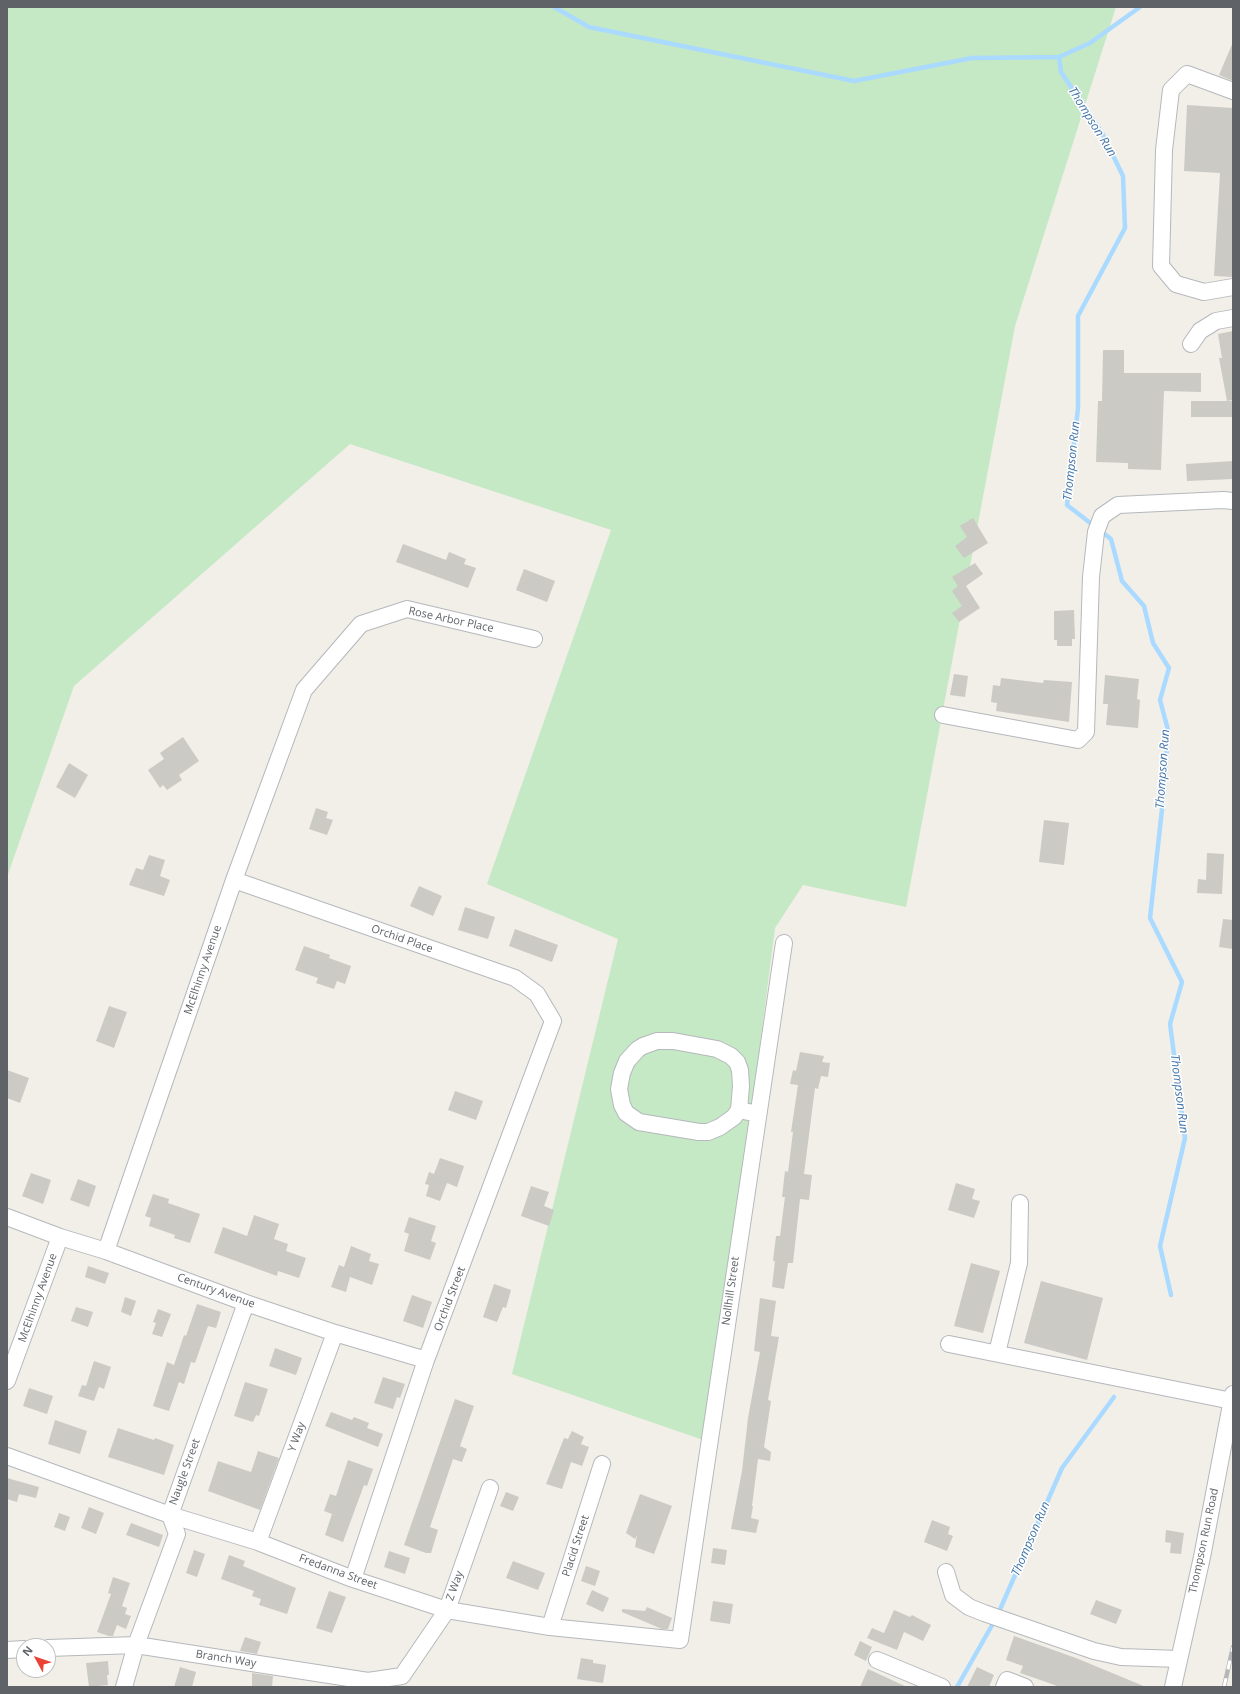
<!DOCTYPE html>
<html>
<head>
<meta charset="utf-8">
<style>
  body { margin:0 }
  #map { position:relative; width:1240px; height:1694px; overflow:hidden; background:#f1efe8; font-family:"Open Sans",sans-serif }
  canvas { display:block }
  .frame { position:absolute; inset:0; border:8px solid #5f6368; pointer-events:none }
  .north { position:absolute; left:16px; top:1638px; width:40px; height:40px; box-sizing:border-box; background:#fff; border:1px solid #bfc1c3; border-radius:50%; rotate:310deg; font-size:11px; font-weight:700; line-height:16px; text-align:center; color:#5f6368 }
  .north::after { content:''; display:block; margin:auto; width:14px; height:18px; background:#ea4335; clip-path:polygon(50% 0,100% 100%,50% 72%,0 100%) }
</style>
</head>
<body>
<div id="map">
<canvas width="1240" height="1694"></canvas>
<div class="frame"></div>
<div class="north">N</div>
</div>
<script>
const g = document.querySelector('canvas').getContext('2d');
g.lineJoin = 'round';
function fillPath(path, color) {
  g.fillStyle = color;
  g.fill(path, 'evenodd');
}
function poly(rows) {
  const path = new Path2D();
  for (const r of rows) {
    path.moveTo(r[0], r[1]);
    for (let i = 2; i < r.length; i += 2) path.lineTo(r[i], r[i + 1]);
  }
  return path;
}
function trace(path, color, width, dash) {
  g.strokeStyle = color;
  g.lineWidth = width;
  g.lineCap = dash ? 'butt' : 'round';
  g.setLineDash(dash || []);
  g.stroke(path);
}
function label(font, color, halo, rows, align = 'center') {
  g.font = font + ' "Open Sans",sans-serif';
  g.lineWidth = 3;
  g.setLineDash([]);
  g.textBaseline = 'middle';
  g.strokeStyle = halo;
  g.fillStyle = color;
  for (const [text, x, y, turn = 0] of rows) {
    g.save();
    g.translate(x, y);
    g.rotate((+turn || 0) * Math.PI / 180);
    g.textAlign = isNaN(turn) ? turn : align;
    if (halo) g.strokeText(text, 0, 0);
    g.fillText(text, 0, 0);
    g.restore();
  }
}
const green = poly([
  [7,7,1116,7,1015,326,906,907,803,885,775,928,709,1442,512,1374,618,939,487,884,611,530,350,444,74,686,7,877]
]);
const stream = poly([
  [554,7,589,27,854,81,972,58,1059,57],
  [1140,7,1090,43,1059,57,1061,72,1102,133,1123,176,1125,228,1078,316,1078,408,1067,505,1111,539,1122,581,1144,606,1153,643,1169,668,1160,700,1168,730,1164,791,1150,918,1182,982,1170,1024,1185,1138,1160,1246,1171,1295],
  [998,1614,1062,1468,1114,1397],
  [957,1687,995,1620]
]);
const building = poly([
  [1233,42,1233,81,1219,75],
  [1187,105,1233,108,1233,277,1214,276,1220,173,1184,171],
  [1233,331,1233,400,1227,401,1233,401,1233,417,1191,417,1191,401,1227,401,1219,358,1222,358,1218,334],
  [1103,350,1124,350,1124,373,1201,373,1201,392,1164,391,1161,470,1128,469,1128,463,1096,462,1098,401,1102,401],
  [1233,461,1233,479,1187,481,1186,464],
  [973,518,988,543,964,558,955,546,967,537,960,526],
  [403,544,446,560,449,552,466,559,464,564,476,568,468,588,396,562],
  [975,563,983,574,966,586,980,608,959,622,952,613,962,606,952,591,958,586,952,577],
  [524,569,555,581,547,602,516,590],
  [1074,610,1075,639,1072,639,1072,646,1057,646,1057,640,1054,640,1054,611],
  [954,674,968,676,965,697,950,695],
  [1105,675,1139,679,1137,699,1140,700,1138,728,1106,725,1108,704,1103,704],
  [1001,678,1043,683,1044,680,1072,682,1069,722,996,711,997,703,991,702,993,685,1000,686],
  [183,737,199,761,179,775,182,780,167,790,163,785,160,788,148,770,164,759,160,753],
  [69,763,88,775,75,798,56,787],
  [316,808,328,812,326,818,333,820,327,835,309,829],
  [1044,820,1069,823,1064,865,1039,862],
  [1207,853,1224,854,1222,894,1197,893,1198,879,1206,880],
  [149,855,165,860,160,876,170,880,164,896,129,885,136,868,143,870],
  [419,886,442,896,433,916,410,906],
  [465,907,495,917,488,939,458,930],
  [1223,919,1233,920,1233,949,1219,947],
  [515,929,558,945,552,962,509,946],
  [304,946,330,955,329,958,351,966,345,984,337,981,334,989,316,983,318,978,295,970],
  [109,1006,127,1012,114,1048,96,1041],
  [800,1052,824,1056,822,1062,830,1063,828,1077,821,1076,818,1089,815,1088,804,1174,812,1175,809,1200,800,1199,793,1263,788,1263,784,1289,772,1287,775,1261,773,1261,776,1236,780,1236,785,1197,782,1197,785,1171,788,1172,793,1132,791,1132,798,1085,790,1084,793,1070,796,1071],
  [7,1070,29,1078,20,1103,7,1098],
  [455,1091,483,1101,476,1120,448,1110],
  [440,1158,464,1166,457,1187,447,1183,440,1201,426,1196,429,1185,425,1184,429,1172,434,1174],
  [31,1173,51,1180,43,1204,22,1196],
  [78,1179,96,1186,89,1207,70,1200],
  [956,1183,975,1189,972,1199,980,1201,974,1218,948,1210],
  [531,1186,549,1192,544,1206,554,1210,549,1226,521,1216],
  [153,1194,169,1199,168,1203,200,1214,190,1243,174,1238,175,1235,149,1226,151,1218,145,1216],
  [254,1215,279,1224,274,1239,288,1244,286,1251,306,1258,299,1278,278,1271,277,1276,214,1253,223,1227,247,1236],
  [409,1217,436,1226,431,1241,436,1243,430,1260,404,1251,409,1234,404,1232],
  [351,1246,371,1254,369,1261,379,1264,372,1285,350,1277,346,1292,331,1287,339,1265,344,1267],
  [971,1263,1000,1271,983,1333,954,1326],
  [88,1266,109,1273,105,1284,85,1277],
  [1041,1281,1103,1298,1087,1360,1024,1343],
  [494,1284,511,1290,506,1308,503,1307,497,1322,483,1317],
  [412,1295,432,1302,423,1328,403,1321],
  [125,1297,136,1301,131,1316,121,1312],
  [760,1298,776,1301,771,1336,779,1337,768,1400,771,1401,764,1447,771,1452,770,1461,758,1459,752,1506,753,1506,751,1518,759,1520,756,1533,731,1529,742,1471,748,1418,760,1352,754,1351],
  [197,1304,221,1312,216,1328,208,1326,195,1363,191,1362,184,1384,179,1382,169,1411,153,1406,167,1362,174,1365,184,1335,186,1336],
  [76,1307,93,1312,88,1327,71,1321],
  [158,1309,171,1314,162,1337,152,1334,156,1323,153,1322],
  [275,1348,302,1358,296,1375,269,1366],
  [94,1361,111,1367,104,1389,99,1387,94,1401,78,1396,82,1385,86,1386],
  [383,1377,405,1384,400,1398,397,1397,393,1409,374,1403],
  [245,1382,268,1389,259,1416,256,1415,253,1422,234,1416],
  [29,1388,53,1396,47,1414,23,1406],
  [455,1399,474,1406,460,1446,467,1449,462,1462,453,1459,430,1527,438,1530,431,1553,426,1553,404,1545],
  [331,1412,352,1420,354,1417,369,1423,367,1428,383,1434,378,1447,325,1426],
  [55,1420,87,1431,80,1454,48,1444],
  [118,1428,154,1440,155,1438,174,1445,164,1475,108,1457],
  [572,1431,584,1437,581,1444,589,1447,582,1466,571,1462,562,1489,546,1484,564,1438,568,1439],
  [258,1451,279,1458,260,1510,208,1491,218,1461,251,1472],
  [348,1460,373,1469,367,1486,364,1485,343,1542,325,1535,332,1514,324,1511,330,1494,336,1496],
  [7,1478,39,1487,36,1498,19,1494,17,1502,7,1499],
  [506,1492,519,1497,513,1511,500,1506],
  [640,1494,672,1506,654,1554,635,1547,637,1535,635,1539,626,1533],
  [89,1507,104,1513,96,1534,81,1528],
  [59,1513,70,1517,65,1531,54,1527],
  [932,1520,950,1527,948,1534,953,1536,947,1551,924,1542],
  [131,1523,163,1535,159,1547,126,1535],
  [1166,1530,1184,1533,1181,1554,1170,1553,1171,1543,1165,1542],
  [713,1548,727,1550,725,1565,711,1563],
  [194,1550,205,1554,197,1577,186,1573],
  [389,1551,410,1558,405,1574,384,1567],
  [229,1555,245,1561,243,1566,296,1588,287,1614,259,1605,261,1599,252,1596,254,1591,221,1579],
  [513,1561,545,1573,538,1590,506,1578],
  [586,1566,600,1571,595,1586,581,1581],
  [113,1577,130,1583,122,1606,127,1608,125,1614,131,1616,126,1629,117,1625,113,1636,109,1636,97,1632,111,1594,108,1593],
  [592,1590,609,1598,603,1612,586,1604],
  [329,1591,346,1597,332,1633,316,1628],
  [1096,1600,1122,1610,1116,1624,1090,1614],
  [713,1601,733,1604,730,1624,710,1621],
  [647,1607,672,1618,668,1629,662,1629,622,1612,622,1609,645,1611],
  [894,1610,910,1617,912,1615,931,1625,923,1641,904,1632,897,1650,867,1638,872,1628,884,1633],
  [1014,1636,1076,1658,1146,1687,1060,1687,1046,1682,1020,1673,1023,1666,1006,1660],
  [245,1637,261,1642,257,1654,240,1651],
  [860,1641,872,1647,866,1661,854,1655],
  [581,1658,593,1660,593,1663,606,1665,603,1683,577,1679],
  [108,1661,109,1675,107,1675,108,1685,89,1687,86,1663],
  [180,1667,196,1672,192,1687,174,1687],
  [977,1667,994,1675,989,1687,967,1687],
  [868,1669,907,1687,860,1687],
  [252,1673,273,1676,272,1687,252,1687]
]);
const minor = poly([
  [1233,91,1187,74,1171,90,1164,150,1161,266,1176,284,1204,292,1233,287],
  [1191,344,1200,331,1216,321,1233,318],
  [943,715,1078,740,1086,732,1091,577,1096,532,1102,516,1118,505,1223,500,1233,501],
  [234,880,515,978,537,994,553,1021,426,1360,353,1579],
  [739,1110,741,1086,740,1070,737,1062,731,1056,717,1049,673,1041,657,1041,643,1046,638,1049,627,1061,622,1073,619,1089,622,1105,626,1113,639,1122,699,1132,708,1132,720,1127,734,1117,739,1110,758,1114],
  [7,1217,60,1237,106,1251,246,1303,335,1333,426,1360],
  [106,1251,234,880,304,690,361,624,407,609,534,639],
  [949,1344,1232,1401],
  [997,1353,1019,1263,1020,1203],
  [7,1381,60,1237],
  [7,1456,170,1515,258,1542,353,1579,447,1610,550,1627,680,1640,784,943],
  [258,1542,335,1333],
  [946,1572,953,1595,969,1607,984,1613,1094,1651,1121,1657,1179,1659],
  [550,1627,602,1464],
  [48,1648,136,1645,368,1681,402,1676,447,1610,490,1488],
  [7,1650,24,1649],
  [877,1660,942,1687],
  [124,1687,136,1645,177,1534,170,1515,246,1303],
  [1004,1687,1007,1680,1025,1687],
  [1173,1687,1202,1557,1233,1394]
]);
const rail = poly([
  [1224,1687,1233,1647]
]);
const streetNames = [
  ["Rose Arbor Place",451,620,12],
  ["Orchid Place",402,939,19],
  ["McElhinny Avenue",203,970,-71],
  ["Century Avenue",216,1291,20],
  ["Nollhill Street",731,1291,-82],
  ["McElhinny Avenue",38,1298,-70],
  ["Orchid Street",450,1299,-69],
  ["Y Way",297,1437,-70],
  ["Naugle Street",185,1472,-70],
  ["Thompson Run Road",1204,1541,-78],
  ["Placid Street",576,1546,-72],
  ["Fredanna Street",338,1572,20],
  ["Z Way",455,1586,-70],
  ["Branch Way",226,1659,9]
];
const waterNames = [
  ["Thompson Run",1092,122,58],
  ["Thompson Run",1072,461,-84],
  ["Thompson Run",1163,769,-86],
  ["Thompson Run",1179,1094,83],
  ["Thompson Run",1031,1539,-67]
];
fillPath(green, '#c5e8c5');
trace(stream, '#aadaff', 4.5);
fillPath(building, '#cccac5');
trace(minor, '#b5b8bc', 18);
trace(minor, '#fff', 16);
trace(rail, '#b6b7b8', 4.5);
trace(rail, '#fff', 3, [9]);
label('11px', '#5f6368', '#fff', streetNames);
label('italic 12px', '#4174aa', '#fff', waterNames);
</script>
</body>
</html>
